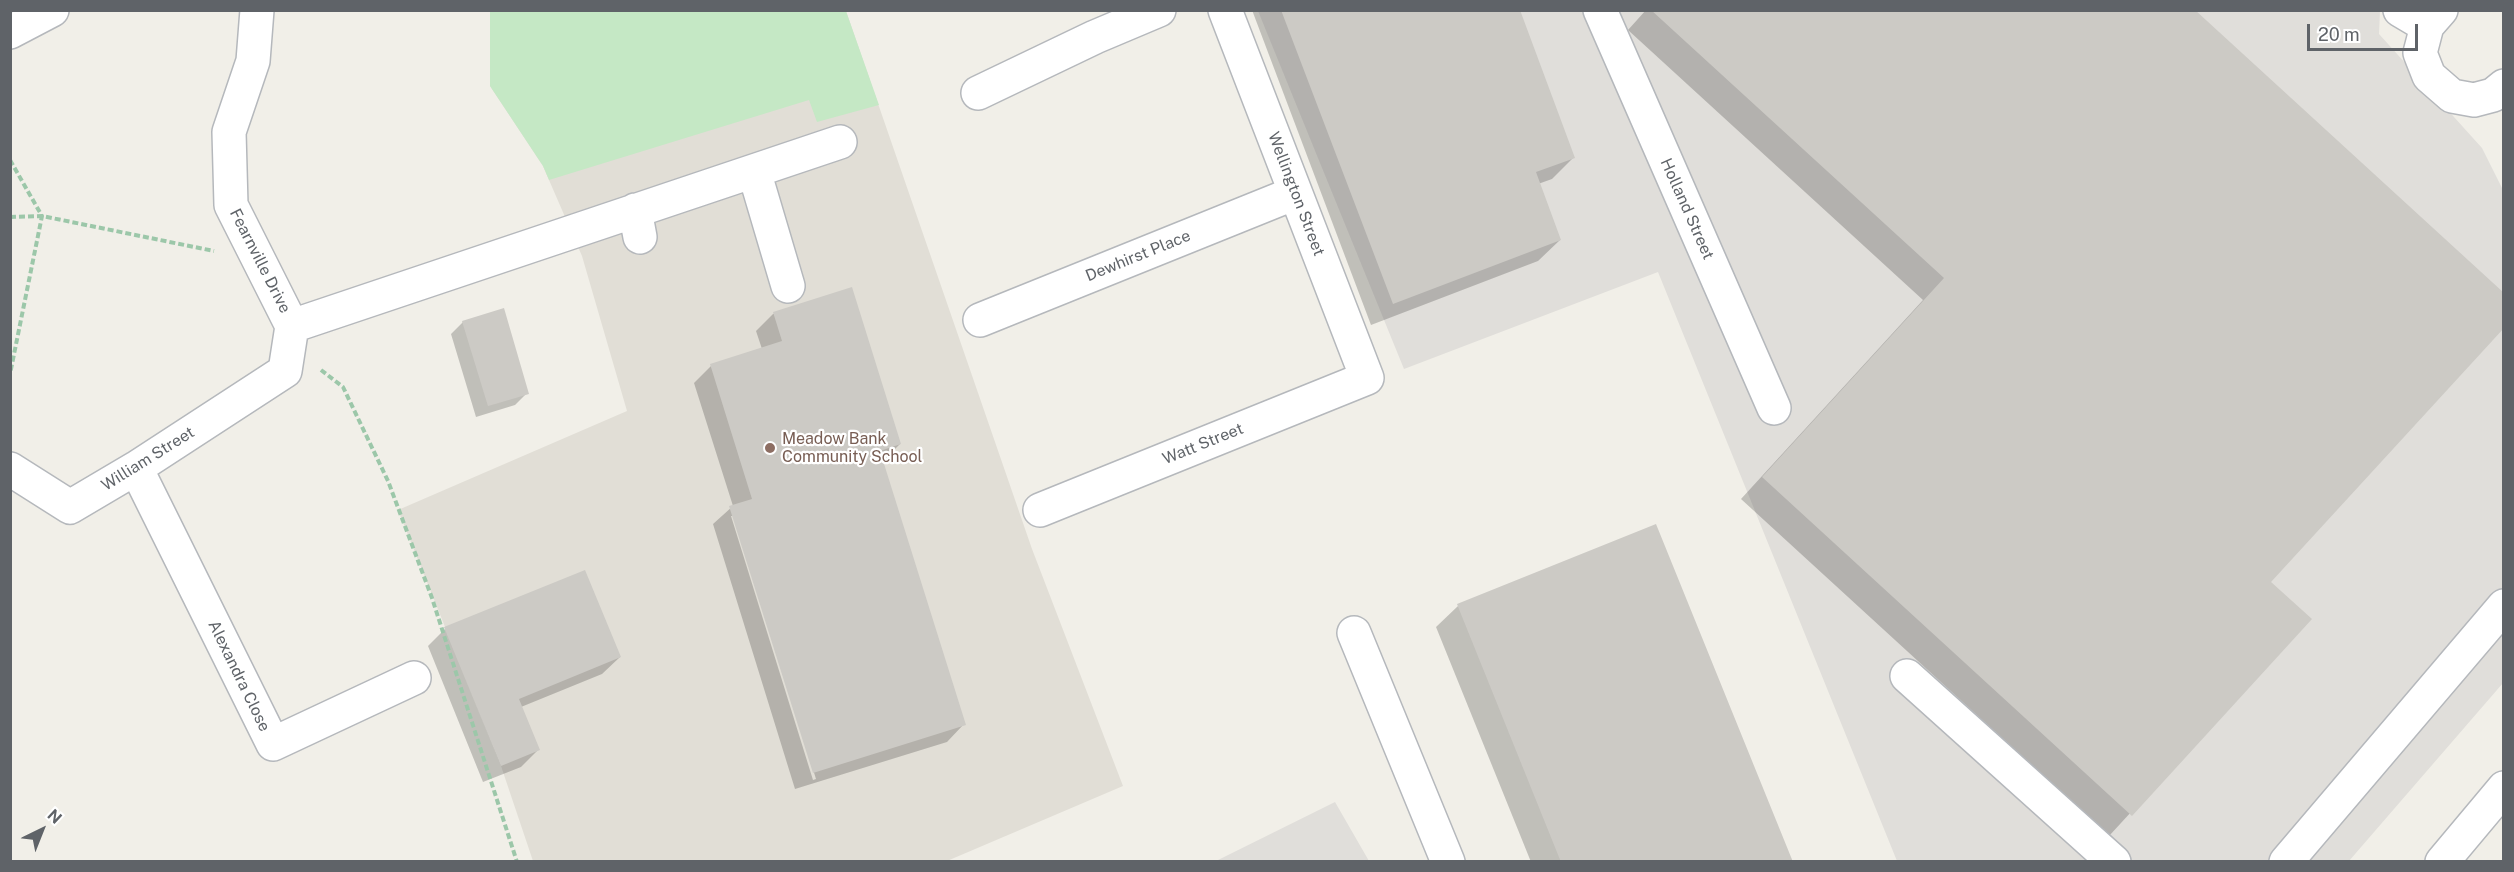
<!DOCTYPE html>
<html>
<head>
<meta charset="utf-8">
<style>
  body { margin:0 }
  #map { position:relative; width:2514px; height:872px; overflow:hidden; background:#f1efe8; font-family:"Public Sans",sans-serif }
  canvas { display:block }
  .frame { position:absolute; inset:0; border:12px solid #5f6368; pointer-events:none }
  .north { position:absolute; left:12px; top:800px; width:60px; height:60px; -webkit-text-stroke:4px #fff; paint-order:stroke; rotate:43deg; font-size:16px; font-weight:700; line-height:24px; text-align:center; color:#5f6368 }
  .north::after { content:''; display:block; margin:auto; width:21px; height:27px; background:#5f6368; clip-path:polygon(50% 0,100% 100%,50% 72%,0 100%) }
  .scale { position:absolute; left:2307px; top:24px; width:111px; height:27px; box-sizing:border-box; border:3px solid #5f6368; border-top:0; padding-left:8px; font-size:18px; line-height:21px; white-space:nowrap; color:#5f6368; -webkit-text-stroke:4px #fff; paint-order:stroke }
</style>
</head>
<body>
<div id="map">
<canvas width="2514" height="872"></canvas>
<div class="frame"></div>
<div class="north">N</div>
<div class="scale">20 m</div>
</div>
<script>
const g = document.querySelector('canvas').getContext('2d');
g.lineJoin = 'round';
function fillPath(path, color) {
  g.fillStyle = color;
  g.fill(path, 'evenodd');
}
function poly(rows) {
  const path = new Path2D();
  for (const r of rows) {
    path.moveTo(r[0], r[1]);
    for (let i = 2; i < r.length; i += 2) path.lineTo(r[i], r[i + 1]);
  }
  return path;
}
function trace(path, color, width, dash) {
  g.strokeStyle = color;
  g.lineWidth = width;
  g.lineCap = dash ? 'butt' : 'round';
  g.setLineDash(dash || []);
  g.stroke(path);
}
function label(font, color, halo, rows, align = 'center') {
  g.font = font + ' "Public Sans",sans-serif';
  g.lineWidth = 4.5;
  g.setLineDash([]);
  g.textBaseline = 'middle';
  g.strokeStyle = halo;
  g.fillStyle = color;
  for (const [text, x, y, turn = 0] of rows) {
    g.save();
    g.translate(x, y);
    g.rotate((+turn || 0) * Math.PI / 180);
    g.textAlign = isNaN(turn) ? turn : align;
    if (halo) g.strokeText(text, 0, 0);
    g.fillText(text, 0, 0);
    g.restore();
  }
}
const industrial = poly([
  [1258,11,2380,11,2379,34,2482,148,2503,190,2503,683,2349,861,1897,861,1658,272,1404,369],
  [1335,802,1369,861,1216,861]
]);
const education = poly([
  [490,11,846,11,1032,549,1123,786,947,861,533,861,501,766,398,510,627,411,582,256,549,180,543,166,490,86]
]);
const green = poly([
  [490,11,846,11,879,105,817,122,809,100,549,180,543,166,490,86]
]);
const shadow = poly([
  [1252,10,1408,10,1574,157,1552,179,1538,184,1560,240,1538,261,1371,325],
  [1646,10,2193,10,2269,582,2309,619,2109,836,1741,499,1923,300,1628,30],
  [851,289,900,444,882,462,964,724,947,742,795,789,713,524,733,506,694,383,711,366,762,349,756,331,773,314],
  [731,516,734,516,816,779,813,780],
  [463,322,527,393,515,405,476,417,451,334],
  [1655,526,1791,862,1531,862,1436,627,1458,606],
  [445,629,620,657,602,674,521,707,538,750,521,767,483,782,428,646]
]);
const building = poly([
  [1281,10,1520,10,1575,158,1536,172,1561,240,1393,304],
  [1651,10,2195,10,2504,293,2504,328,2271,582,2312,619,2132,816,1762,477,1944,278],
  [852,287,901,444,880,451,966,725,813,773,729,506,752,499,710,364,782,341,773,312],
  [504,308,529,394,488,406,462,321],
  [1656,524,1793,862,1561,862,1457,604],
  [585,570,621,657,519,699,540,750,501,766,444,627]
]);
const path = poly([
  [10,160,42,216,10,374],
  [10,217,42,216,214,251],
  [321,370,343,387,388,481,432,598,517,862]
]);
const minor = poly([
  [1600,10,1774,408],
  [2400,10,2427,26],
  [2441,10,2427,26,2420,53,2429,76,2452,96,2474,100,2493,95,2504,86],
  [10,32,52,10],
  [978,93,1095,37,1159,10],
  [754,171,788,286],
  [635,210,640,237],
  [980,320,1295,193],
  [292,326,840,142],
  [136,468,273,744,414,678],
  [10,469,70,507,136,468,285,371,292,326,231,205,229,132,253,61,257,10],
  [1040,510,1367,378,1225,10],
  [1354,633,1448,862],
  [1907,676,2114,862],
  [2286,862,2504,606],
  [2442,862,2504,788]
]);
const markers = [
  [770,448,6,"#8d6e63"]
];
const streetNames = [
  ["Wellington Street",1296,194,69],
  ["Holland Street",1687,209,66],
  ["Dewhirst Place",1138,256,-22],
  ["Fearnville Drive",260,261,63],
  ["Watt Street",1203,444,-22],
  ["William Street",148,459,-32],
  ["Alexandra Close",239,676,64]
];
const educationNames = [
  ["Meadow Bank",782,439],
  ["Community School",782,457]
];
fillPath(industrial, '#e0deda');
fillPath(education, '#e1ded6');
fillPath(green, '#c5e8c5');
fillPath(shadow, '#0003');
fillPath(building, '#cccac5');
trace(minor, '#b5b8bc', 36);
trace(path, '#9cc7a9', 4, [6, 3]);
trace(minor, '#fff', 33);
for (const [x, y, r, color] of markers) {
  const dot = new Path2D();
  dot.arc(x, y, r, 0, 2 * Math.PI);
  g.fillStyle = color;
  g.fill(dot);
  trace(dot, '#fff', 2);
}
label('16px', '#5f6368', '#fff', streetNames);
label('16px', '#785e54', '#fff', educationNames, 'left');
</script>
</body>
</html>
